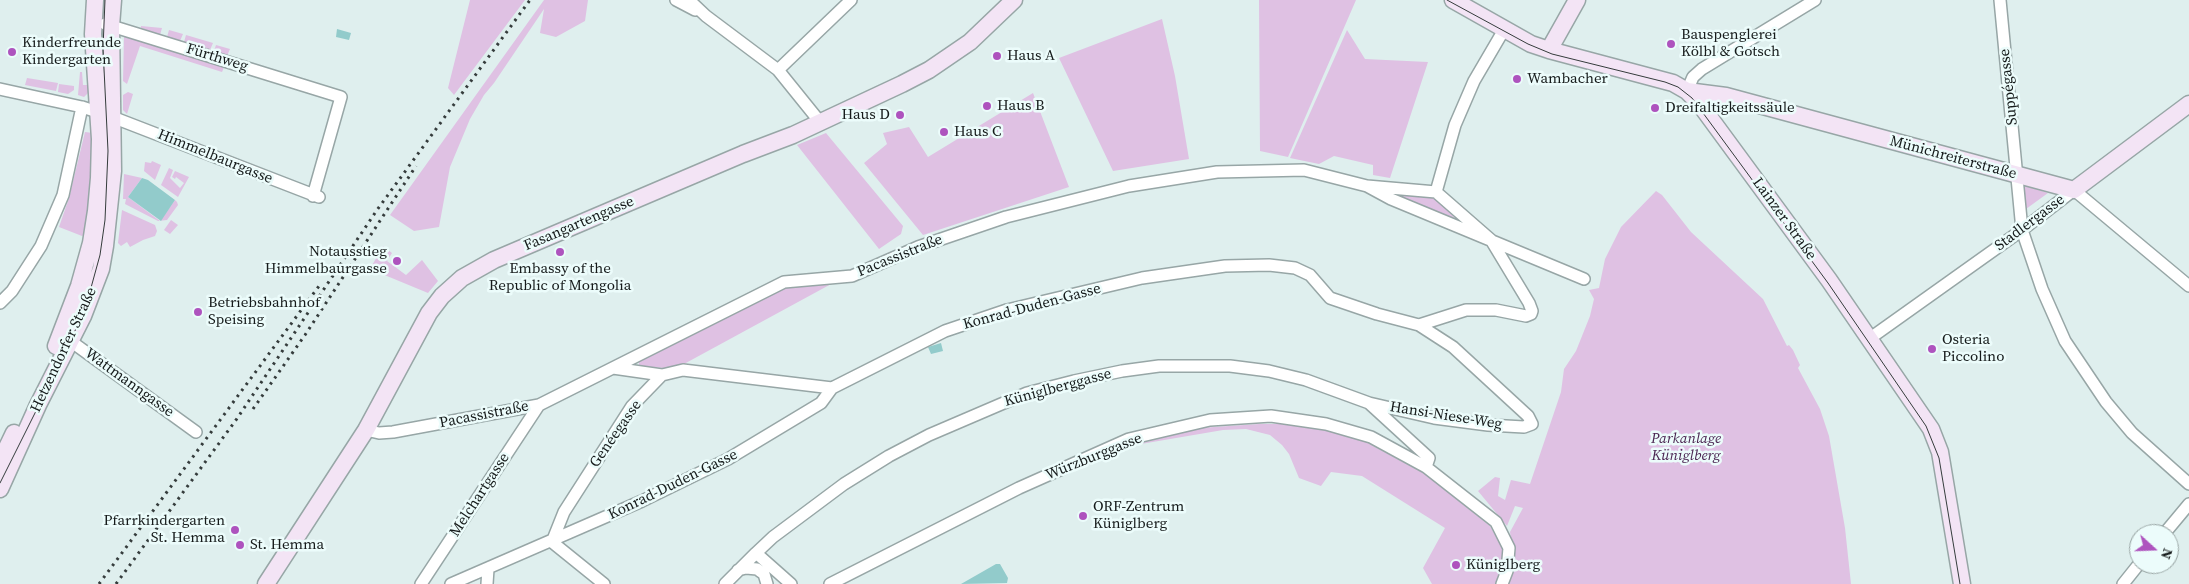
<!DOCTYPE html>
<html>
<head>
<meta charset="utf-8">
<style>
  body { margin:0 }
  #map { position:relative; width:2189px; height:584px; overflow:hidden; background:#dfefee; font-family:"Source Serif 4",serif }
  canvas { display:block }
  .north { position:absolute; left:2129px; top:524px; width:50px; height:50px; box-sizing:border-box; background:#ecfcfb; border:1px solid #96a2a1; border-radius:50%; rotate:110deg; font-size:14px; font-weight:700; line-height:20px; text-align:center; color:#161b1b }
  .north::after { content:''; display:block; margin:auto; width:18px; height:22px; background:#ae53be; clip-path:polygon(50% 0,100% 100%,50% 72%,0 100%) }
</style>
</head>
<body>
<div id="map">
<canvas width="2189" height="584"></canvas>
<div class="north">N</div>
</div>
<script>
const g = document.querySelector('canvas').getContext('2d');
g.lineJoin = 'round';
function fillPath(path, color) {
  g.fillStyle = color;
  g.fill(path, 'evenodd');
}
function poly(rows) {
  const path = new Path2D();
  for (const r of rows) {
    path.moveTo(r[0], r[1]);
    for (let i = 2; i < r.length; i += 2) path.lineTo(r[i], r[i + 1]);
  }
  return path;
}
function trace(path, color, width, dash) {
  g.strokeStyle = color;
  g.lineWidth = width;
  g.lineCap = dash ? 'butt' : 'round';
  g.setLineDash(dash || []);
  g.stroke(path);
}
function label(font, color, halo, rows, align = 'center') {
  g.font = font + ' "Source Serif 4",serif';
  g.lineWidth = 5;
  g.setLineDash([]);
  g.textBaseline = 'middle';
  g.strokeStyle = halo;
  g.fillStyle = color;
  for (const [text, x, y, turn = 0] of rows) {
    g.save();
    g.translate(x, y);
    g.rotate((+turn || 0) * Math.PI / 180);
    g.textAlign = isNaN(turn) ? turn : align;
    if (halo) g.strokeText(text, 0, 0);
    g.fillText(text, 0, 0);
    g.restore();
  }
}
const green = poly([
  [470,0,525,0,454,95,448,88],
  [544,0,588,0,585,21,556,37,540,33,544,9,494,83,484,95,470,119,450,167,439,227,414,231,390,215],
  [1259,0,1356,0,1288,157,1260,151],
  [1162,19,1175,76,1189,159,1113,171,1059,58],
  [141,26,162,28,160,35,141,28],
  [169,30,183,34,180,41,167,37],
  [1347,30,1365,59,1428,62,1390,178,1373,175,1373,165,1334,156,1319,164,1290,158],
  [186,35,213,43,210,50,184,42],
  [124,37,136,38,225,65,222,72,140,46,127,84,123,81],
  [216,45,230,49,227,56,214,51],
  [80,72,82,72,83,85,91,85,90,91,84,97,78,95],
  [27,78,58,83,56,91,25,85],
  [59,84,74,86,74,90,68,94,58,92],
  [128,92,133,94,127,114,123,110,123,95],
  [1033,93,1069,187,923,235,864,163,887,144,883,133,909,127,928,157],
  [85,132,93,133,93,180,85,234,82,236,59,227,69,198],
  [826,133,903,226,901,234,879,249,797,145],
  [152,161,161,165,155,180,144,171,145,162,151,163],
  [169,168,173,170,170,178,180,188,184,183,176,177,175,179,172,177,175,171,189,177,178,197,161,185],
  [124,174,142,178,128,197,160,221,175,200,177,202,178,205,167,220,158,221,125,204,126,199,123,199],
  [2023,185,2048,193,2026,209],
  [1656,191,1662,195,1691,232,1763,299,1787,346,1789,345,1793,350,1800,365,1798,368,1820,409,1829,436,1845,528,1851,584,1505,584,1513,553,1510,532,1523,508,1515,506,1507,526,1478,491,1495,477,1500,478,1498,496,1505,500,1511,480,1530,484,1561,392,1564,369,1576,351,1590,316,1594,299,1589,290,1599,288,1605,259,1621,227],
  [1398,193,1433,196,1456,219,1454,222,1396,197],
  [122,210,155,225,157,231,155,236,143,240,130,247,127,242,121,246,118,243],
  [171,220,178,225,170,234,164,230],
  [383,246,392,253,387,261,406,275,422,260,438,281,428,293,370,269],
  [833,283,684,364,664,368,639,366,639,360,777,290,796,285],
  [1259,424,1281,424,1320,429,1364,441,1425,474,1490,526,1503,549,1504,572,1499,584,1432,584,1423,568,1445,528,1362,476,1331,472,1321,486,1299,478,1289,454,1282,445,1270,435,1246,429,1223,430,1135,445,1199,428]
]);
const water = poly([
  [337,29,351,33,349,40,336,37],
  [142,178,148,180,175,200,161,221,128,197],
  [941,343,943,351,931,354,928,347],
  [996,564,1000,564,1008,578,1007,583,961,584]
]);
const street = poly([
  [676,0,695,10],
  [689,0,706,16,778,70,820,122],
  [2000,0,2022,230,2042,289,2065,341,2106,402,2132,433,2189,484],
  [105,24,341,97,313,196],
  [778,70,851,0],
  [0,89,82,107,107,115,319,197],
  [1687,91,1693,77,1702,69,1815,0],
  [1436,192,1455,125,1474,81,1505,28],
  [0,303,12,291,41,246,63,195,82,107],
  [65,337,196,432],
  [1869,339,2022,230,2074,190,2189,286],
  [613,368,662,375],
  [1370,404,1429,458,1426,467],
  [366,430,379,433,393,432,539,405,784,282,852,276,918,247,1006,217,1129,186,1217,172,1304,170,1367,186,1391,199,1584,279],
  [2164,534,2189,504],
  [756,553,773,537,844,484,889,456,929,435,1027,393,1074,381,1122,371,1159,366,1230,366,1269,371,1306,380,1369,403,1434,418,1488,425,1524,427,1532,424,1528,416,1453,347,1419,325,1466,310,1496,310,1526,316,1531,314,1532,311,1529,303,1491,240,1436,192,1367,186],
  [738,570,746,568,757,569,764,574,767,584],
  [421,584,539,405],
  [451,584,642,501,728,459,821,403,832,388,945,331,1007,310,1142,278,1225,266,1269,265,1295,268,1310,275,1330,298,1377,314,1419,325],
  [487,584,488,569],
  [604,584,552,542,564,512,632,406,662,375,683,370,832,388],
  [725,584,756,553,791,584],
  [830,584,1019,488,1129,439,1210,420,1271,416,1326,424,1371,437,1426,467,1496,522,1509,548,1507,571,1502,584],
  [2123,584,2139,564]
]);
const secondary = poly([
  [1453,0,1531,44,1549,50,1673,83,1687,91,1699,103,1829,280,1931,429,1940,452,1962,584],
  [1549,50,1577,0],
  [1687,91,1726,96,2074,190,2189,104],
  [56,346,79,286,91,243,96,211,99,178,100,139,93,34,95,0],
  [0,462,14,433],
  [0,489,38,405,83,316,101,269,105,246,113,171,111,26,113,0],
  [266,584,366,430,429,313,442,296,462,278,494,260,743,154,793,135,902,84,929,70,970,42,1014,0]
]);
const tram = poly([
  [1447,0,1528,44,1552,54,1665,82,1678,87,1692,98,1828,283,1926,426,1939,458,1960,584],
  [0,483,71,341,89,295,100,255,105,220,108,151,103,48,105,0]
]);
const rail = poly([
  [253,409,305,335,416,166],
  [99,584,319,286],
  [116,584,236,420,377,210,530,0]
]);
const markers = [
  [1671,44,5,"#ae53be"],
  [12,52,5,"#ae53be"],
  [997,56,5,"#ae53be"],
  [1517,79,5,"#ae53be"],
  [987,106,5,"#ae53be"],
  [1655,108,5,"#ae53be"],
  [900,115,5,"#ae53be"],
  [944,132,5,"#ae53be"],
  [560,252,5,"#ae53be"],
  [397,261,5,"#ae53be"],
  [198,312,5,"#ae53be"],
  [1932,349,5,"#ae53be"],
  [1083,516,5,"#ae53be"],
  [235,530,5,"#ae53be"],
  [240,545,5,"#ae53be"],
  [1456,565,5,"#ae53be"]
];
const poiNames = [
  ["Bauspenglerei",1681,35],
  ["Kölbl & Gotsch",1681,52],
  ["Kinderfreunde",22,43],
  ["Kindergarten",22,60],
  ["Haus A",1007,56],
  ["Wambacher",1527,79],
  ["Haus B",997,106],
  ["Dreifaltigkeitssäule",1665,108],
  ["Haus D",890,115,"right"],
  ["Haus C",954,132],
  ["Notausstieg",387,252,"right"],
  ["Himmelbaurgasse",387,269,"right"],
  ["Embassy of the",560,269,"center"],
  ["Republic of Mongolia",560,286,"center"],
  ["Betriebsbahnhof",208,303],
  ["Speising",208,320],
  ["Osteria",1942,340],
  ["Piccolino",1942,357],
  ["ORF-Zentrum",1093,507],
  ["Küniglberg",1093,524],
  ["Pfarrkindergarten",225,521,"right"],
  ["St. Hemma",225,538,"right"],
  ["St. Hemma",250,545],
  ["Küniglberg",1466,565]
];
const streetNames = [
  ["Fürthweg",217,58,17],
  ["Suppégasse",2009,87,-96],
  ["Himmelbaurgasse",215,157,22],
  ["Münichreiterstraße",1953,158,15],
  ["Lainzer Straße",1784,219,54],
  ["Stadlergasse",2030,223,-37],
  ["Fasangartengasse",579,224,-23],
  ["Pacassistraße",900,256,-22],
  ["Konrad-Duden-Gasse",1032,307,-15],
  ["Hetzendorfer Straße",64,350,-65],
  ["Wattmanngasse",129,383,36],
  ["Küniglberggasse",1058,388,-15],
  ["Pacassistraße",484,415,-11],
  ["Hansi-Niese-Weg",1446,416,9],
  ["Genéegasse",616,434,-55],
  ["Würzburggasse",1094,457,-22],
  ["Konrad-Duden-Gasse",673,485,-26],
  ["Melchartgasse",480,495,-57]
];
const parkNames = [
  ["Parkanlage",1686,439],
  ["Küniglberg",1686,456]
];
fillPath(green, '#dfc1e3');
fillPath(water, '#92cbcb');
trace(street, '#97a6a6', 14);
trace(secondary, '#97a6a6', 19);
trace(street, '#fff', 11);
trace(secondary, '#f3e4f5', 16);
trace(tram, '#353c3c', 1);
trace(rail, '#353c3c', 3, [2.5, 5]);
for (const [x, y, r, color] of markers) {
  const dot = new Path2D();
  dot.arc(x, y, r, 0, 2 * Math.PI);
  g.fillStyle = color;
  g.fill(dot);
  trace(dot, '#ecfcfb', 2);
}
label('15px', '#161b1b', '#ecfcfb', poiNames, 'left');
label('15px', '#161b1b', '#ecfcfb', streetNames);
label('italic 15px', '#4b2552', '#ecfcfb', parkNames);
</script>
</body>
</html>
